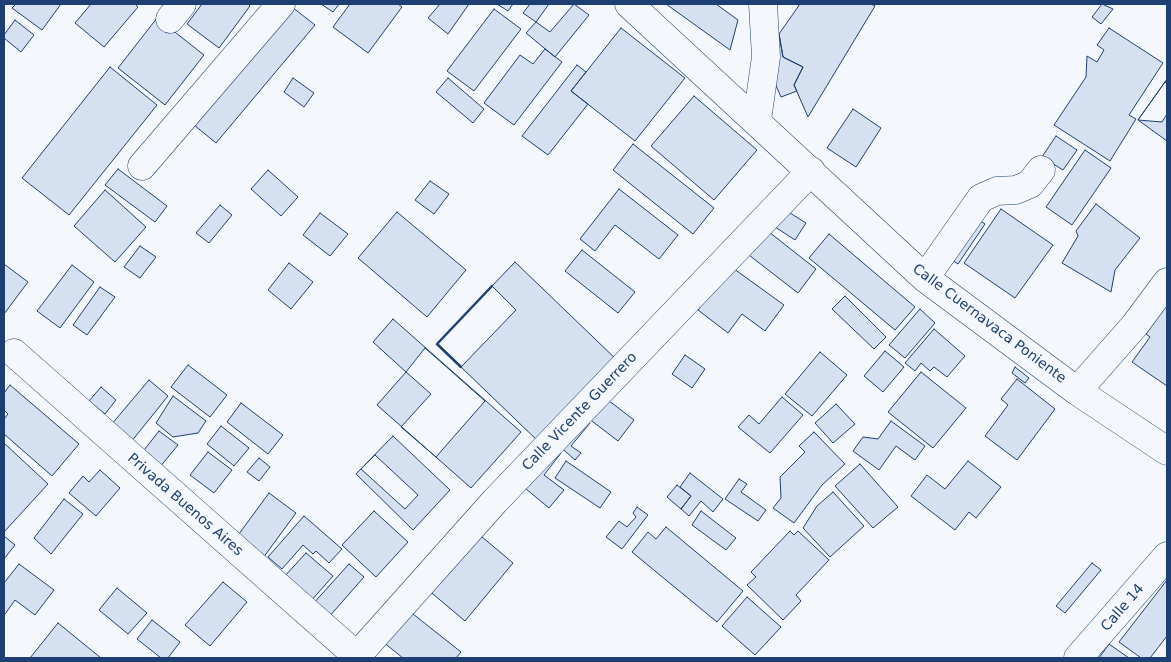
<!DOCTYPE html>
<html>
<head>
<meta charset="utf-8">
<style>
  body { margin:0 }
  #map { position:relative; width:1171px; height:662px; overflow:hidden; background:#f4f7fb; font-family:"DejaVu Sans",sans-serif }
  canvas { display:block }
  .frame { position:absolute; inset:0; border:5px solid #1d3f73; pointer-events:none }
</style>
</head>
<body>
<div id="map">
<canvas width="1171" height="662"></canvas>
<div class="frame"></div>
</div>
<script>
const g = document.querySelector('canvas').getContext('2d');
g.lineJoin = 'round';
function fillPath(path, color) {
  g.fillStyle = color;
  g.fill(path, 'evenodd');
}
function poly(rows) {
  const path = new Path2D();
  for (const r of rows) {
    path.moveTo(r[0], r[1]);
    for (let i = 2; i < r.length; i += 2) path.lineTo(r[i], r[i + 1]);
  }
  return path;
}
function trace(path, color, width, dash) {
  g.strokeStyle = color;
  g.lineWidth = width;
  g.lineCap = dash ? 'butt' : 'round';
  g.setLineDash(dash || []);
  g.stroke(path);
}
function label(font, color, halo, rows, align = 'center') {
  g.font = font + ' "DejaVu Sans",sans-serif';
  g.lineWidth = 4;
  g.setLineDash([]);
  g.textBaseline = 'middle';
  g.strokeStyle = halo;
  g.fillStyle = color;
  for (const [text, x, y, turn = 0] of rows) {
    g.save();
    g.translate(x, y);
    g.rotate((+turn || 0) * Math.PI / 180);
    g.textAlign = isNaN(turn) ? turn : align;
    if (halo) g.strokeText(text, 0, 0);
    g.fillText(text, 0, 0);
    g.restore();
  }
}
const building = poly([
  [16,4,61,4,42,30,12,8,16,4],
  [91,4,135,4,138,7,104,47,75,23,91,4],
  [202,4,248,4,250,6,219,48,187,24,202,4],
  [321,4,339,4,333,12,321,4],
  [350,4,398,4,402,7,368,53,333,27,350,4],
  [440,4,469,4,448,34,428,18,440,4],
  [497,4,513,4,508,11,497,4],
  [530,4,549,4,536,22,523,13,530,4],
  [574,4,589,15,555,57,526,33,536,22,550,32,574,4],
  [666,4,716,4,738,20,730,50,666,4],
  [800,4,871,4,875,6,808,117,794,85,803,67,783,57,779,34,800,4],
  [1102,4,1113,9,1101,24,1092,17,1102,4],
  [292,7,315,25,216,143,194,125,292,7],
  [494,9,521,29,474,91,447,71,494,9],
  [157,18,204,55,165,105,118,68,157,18],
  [15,20,34,35,21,52,4,38,4,35,15,20],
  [621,28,685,78,635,141,571,91,621,28],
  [1109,28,1163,63,1129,115,1136,119,1110,161,1054,125,1086,77,1087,56,1097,62,1104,50,1097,45,1109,28],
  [779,34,783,57,803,67,794,85,797,91,781,97,769,70,768,35,779,34],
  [545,49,562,62,514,125,484,103,520,55,533,64,545,49],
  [577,65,586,72,571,91,588,104,548,155,522,136,577,65],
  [110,67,157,105,69,215,22,178,110,67],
  [293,78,314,93,304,107,284,92,293,78],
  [448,78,484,109,473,123,436,92,448,78],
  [1167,79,1167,141,1138,120,1167,79],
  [1165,82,1167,84,1167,114,1162,122,1138,120,1165,82],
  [694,96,757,150,714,200,651,146,694,96],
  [853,109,881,128,856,167,827,148,853,109],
  [1056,136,1077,150,1063,170,1042,157,1056,136],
  [633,144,714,208,693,234,613,170,633,144],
  [1085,150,1111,168,1072,225,1046,207,1085,150],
  [118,169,167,206,155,222,105,185,118,169],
  [268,170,298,197,281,216,251,189,268,170],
  [430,181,449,194,434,214,415,200,430,181],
  [619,189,678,235,659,259,615,225,595,251,580,239,619,189],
  [105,190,146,227,115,262,74,226,105,190],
  [1096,204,1140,238,1115,270,1111,292,1062,263,1078,236,1076,231,1096,204],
  [220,205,232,215,209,243,196,233,220,205],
  [782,208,806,223,795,240,772,225,782,208],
  [1001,209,1053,245,1015,298,964,263,1001,209],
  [397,212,466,270,427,317,358,258,397,212],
  [320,213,348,234,330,256,303,235,320,213],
  [973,216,985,224,958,264,946,256,973,216],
  [764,228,816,269,798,293,745,252,764,228],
  [829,234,915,307,895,330,809,258,829,234],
  [140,246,156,257,140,278,124,267,140,246],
  [582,250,635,292,618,313,565,271,582,250],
  [515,262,620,363,541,444,461,367,516,310,492,286,515,262],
  [289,263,313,282,291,309,268,290,289,263],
  [4,264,28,282,4,314,4,264],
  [72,265,94,282,60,328,37,311,72,265],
  [730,266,784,305,765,331,742,314,728,333,698,310,730,266],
  [100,287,115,297,87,335,73,325,100,287],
  [845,296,886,337,874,349,832,309,845,296],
  [1167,304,1167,386,1132,362,1150,337,1146,334,1167,304],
  [920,309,935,323,905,358,889,345,920,309],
  [393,319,521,432,471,488,377,405,406,372,373,342,393,319],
  [934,329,965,356,947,377,934,367,930,371,921,363,915,371,905,363,934,329],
  [425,348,485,401,436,457,401,427,431,394,406,372,425,348],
  [885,351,904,367,883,392,864,376,885,351],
  [820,352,847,375,812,416,785,394,820,352],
  [685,355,705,369,692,388,672,374,685,355],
  [188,365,227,395,210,417,171,387,188,365],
  [1015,367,1029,378,1025,383,1012,373,1015,367],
  [921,372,966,408,933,448,888,412,921,372],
  [1017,379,1055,409,1017,460,985,436,1008,405,1001,399,1017,379],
  [149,380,168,396,131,442,111,425,149,380],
  [10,385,79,444,52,476,4,434,4,419,8,414,4,410,4,393,10,385],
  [101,387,116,400,105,414,89,401,101,387],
  [173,396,206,421,198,433,173,437,156,423,173,396],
  [604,397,634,420,618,441,588,418,604,397],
  [782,397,803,415,770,453,738,427,749,415,759,424,782,397],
  [241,403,283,435,268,454,227,422,241,403],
  [836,404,855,424,833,443,815,423,836,404],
  [580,415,590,423,571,446,581,453,575,460,557,444,580,415],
  [891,421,925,446,915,460,896,446,879,470,853,451,863,437,878,439,891,421],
  [221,426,249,448,234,466,207,444,221,426],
  [159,431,178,445,159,468,141,454,159,431],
  [814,432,845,464,822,485,794,523,773,508,781,498,780,477,805,452,799,446,814,432],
  [393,436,450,490,413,530,356,474,393,436],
  [4,443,48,484,4,532,4,443],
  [552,446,561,453,544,475,564,490,549,508,520,484,552,446],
  [208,452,232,470,214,493,190,475,208,452],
  [375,455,418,495,405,509,361,469,375,455],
  [259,458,270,467,259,481,247,472,259,458],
  [566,461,611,492,600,508,555,478,566,461],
  [968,461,1001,487,976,518,969,512,955,530,911,496,927,475,945,489,968,461],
  [860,464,898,507,873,528,835,486,860,464],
  [100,470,120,488,96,516,69,493,83,476,89,482,100,470],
  [690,473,723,499,713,512,701,501,689,516,681,509,691,496,680,487,690,473],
  [739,479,747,484,741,492,766,510,758,521,725,499,739,479],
  [677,485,691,496,681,509,667,497,677,485],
  [833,492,864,526,830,557,803,528,817,506,833,492],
  [269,493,296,513,263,558,236,538,269,493],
  [64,499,83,514,51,554,34,538,64,499],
  [637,507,648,515,622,549,606,537,619,521,627,527,636,517,633,513,637,507],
  [374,511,408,542,376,577,342,545,374,511],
  [701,511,736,538,726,550,692,525,701,511],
  [304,516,342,549,329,563,316,551,313,554,303,545,282,569,268,557,304,516],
  [666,527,743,591,717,622,632,552,648,532,656,539,666,527],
  [475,531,513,563,465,621,427,589,475,531],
  [790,531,794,535,798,531,829,560,796,595,801,601,783,620,747,585,756,577,751,572,790,531],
  [4,536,15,545,4,559,4,536],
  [306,553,333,576,310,602,283,578,306,553],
  [1092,563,1101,570,1065,613,1056,606,1092,563],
  [19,564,54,590,35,615,15,600,5,614,4,612,4,583,19,564],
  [349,564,364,577,328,618,312,605,349,564],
  [1167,580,1167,636,1150,658,1141,658,1119,642,1167,580],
  [223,582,247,602,210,646,185,625,223,582],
  [117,588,147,613,128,634,99,610,117,588],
  [747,597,781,627,755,655,722,626,747,597],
  [408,610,461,652,456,658,403,658,383,642,408,610],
  [152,620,180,642,168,658,161,658,137,639,152,620],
  [58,623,101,658,30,658,58,623],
  [1109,644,1129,658,1099,658,1109,644]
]);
const minor = poly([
  [629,4,925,278,1077,391,1167,451],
  [170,19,182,4],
  [757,120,766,57,763,4],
  [142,166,281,4],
  [925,278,981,198,997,191,1016,190,1030,184,1041,170],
  [14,353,357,656],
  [1077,391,1135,325,1167,282],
  [355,658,495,501,811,171],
  [1078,658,1167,556]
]);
const wall = poly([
  [461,367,437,344,492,286]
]);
const streetNames = [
  ["Calle Cuernavaca Poniente",989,324,37],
  ["Calle Vicente Guerrero",580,412,-46],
  ["Privada Buenos Aires",185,505,41],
  ["Calle 14",1123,608,-49]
];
fillPath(building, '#d5e0f0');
trace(building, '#1d3f73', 1);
trace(minor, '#1d3f73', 29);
trace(minor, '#f4f7fb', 28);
trace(wall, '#1d3f73', 2.5);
label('14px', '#1d3f73', '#f4f7fb', streetNames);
</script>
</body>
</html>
